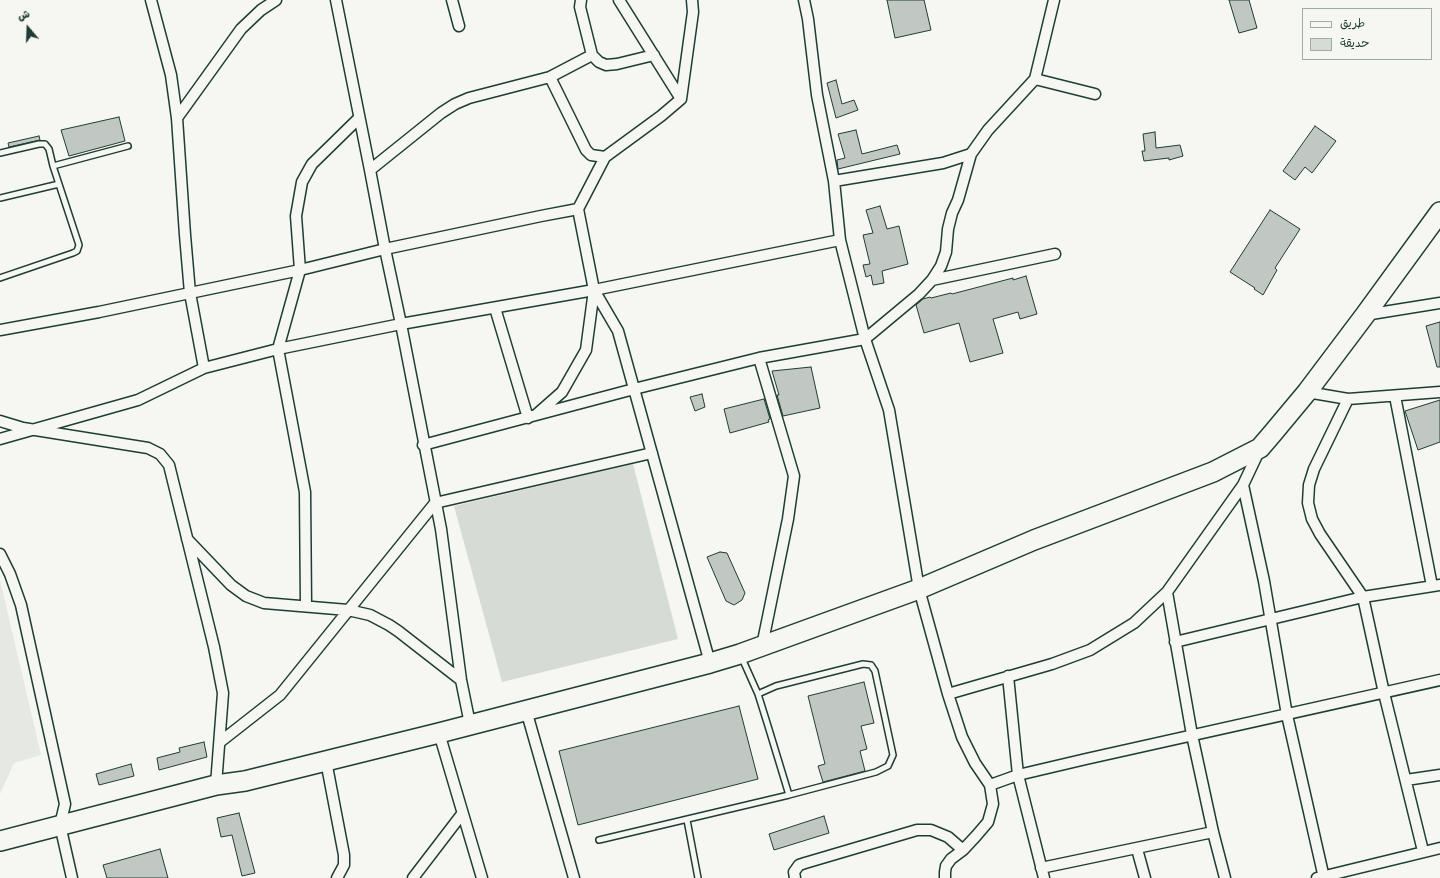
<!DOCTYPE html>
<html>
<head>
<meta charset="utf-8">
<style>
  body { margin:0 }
  #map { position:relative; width:1440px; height:878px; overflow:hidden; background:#f6f6f2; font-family:Dekko,"Playpen Sans Arabic",sans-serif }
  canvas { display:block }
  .legend { position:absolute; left:1302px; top:8px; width:130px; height:52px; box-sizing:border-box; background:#f6f6f2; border:1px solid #a0aca6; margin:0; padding:5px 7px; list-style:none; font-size:12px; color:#1f3d34 }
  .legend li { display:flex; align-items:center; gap:8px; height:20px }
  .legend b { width:20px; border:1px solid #a0aca6 }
  .north { position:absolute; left:8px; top:8px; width:40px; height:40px; -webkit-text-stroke:3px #f6f6f2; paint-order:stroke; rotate:341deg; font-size:11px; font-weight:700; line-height:16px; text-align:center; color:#1f3d34 }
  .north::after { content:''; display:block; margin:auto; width:14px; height:18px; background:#1f3d34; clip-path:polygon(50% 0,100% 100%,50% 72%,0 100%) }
</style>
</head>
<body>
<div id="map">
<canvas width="1440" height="878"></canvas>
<ul class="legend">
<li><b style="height:5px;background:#f6f6f2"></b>طريق</li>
<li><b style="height:11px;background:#d6dbd6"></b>حديقة</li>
</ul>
<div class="north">ش</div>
</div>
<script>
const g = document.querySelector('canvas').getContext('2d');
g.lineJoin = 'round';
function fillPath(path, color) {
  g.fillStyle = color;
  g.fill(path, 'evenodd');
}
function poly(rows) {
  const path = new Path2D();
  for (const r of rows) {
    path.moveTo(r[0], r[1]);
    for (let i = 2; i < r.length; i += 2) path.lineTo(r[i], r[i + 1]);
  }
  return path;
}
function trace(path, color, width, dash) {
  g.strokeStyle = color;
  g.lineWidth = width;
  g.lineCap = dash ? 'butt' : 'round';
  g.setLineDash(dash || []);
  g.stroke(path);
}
const built = poly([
  [0,580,41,755,14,763,0,794]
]);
const green = poly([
  [633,464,678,639,502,682,454,506]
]);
const building = poly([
  [887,0,924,0,931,30,895,38,887,0],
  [1229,0,1249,0,1257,28,1239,33,1229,0],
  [836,80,842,104,854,100,858,110,836,118,827,83,836,80],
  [119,117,125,141,69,156,61,130,119,117],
  [1315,126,1336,141,1312,173,1305,167,1295,180,1283,171,1315,126],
  [856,130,862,154,897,145,900,154,838,169,837,160,845,158,838,134,856,130],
  [1155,132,1156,148,1180,145,1183,156,1169,160,1169,158,1144,161,1142,151,1145,151,1143,134,1155,132],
  [39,136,40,140,9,147,8,143,39,136],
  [880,206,887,229,899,226,908,264,882,271,884,283,873,285,871,275,866,277,863,265,870,264,863,235,873,233,866,210,880,206],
  [1270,210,1300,229,1275,268,1277,270,1263,295,1254,289,1255,288,1230,272,1270,210],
  [1026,276,1037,314,1020,319,1018,312,993,319,1003,353,970,362,959,323,924,333,916,305,923,299,930,297,931,298,951,293,952,294,1013,278,1013,280,1026,276],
  [1440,322,1440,367,1437,367,1426,326,1440,322],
  [811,367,820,408,783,416,777,395,779,395,772,371,811,367],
  [702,394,705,407,695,411,690,397,702,394],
  [764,399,770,419,768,420,769,422,730,433,724,409,764,399],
  [1440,400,1440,442,1418,450,1405,411,1440,400],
  [720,552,727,553,745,593,742,600,734,605,726,601,707,557,720,552],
  [864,682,874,723,861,726,867,749,860,751,865,771,823,782,818,766,825,764,808,696,864,682],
  [739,706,758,779,578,825,559,751,739,706],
  [204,742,207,757,159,770,157,758,180,752,179,748,204,742],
  [131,764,134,776,99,785,96,774,131,764],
  [239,813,255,873,242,876,232,835,221,837,217,818,239,813],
  [824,816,829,833,774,850,769,834,824,816],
  [160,849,168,878,107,878,103,865,160,849]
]);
const lane = poly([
  [0,153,39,144,45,144,49,149,53,166,79,245,77,251,73,253,0,278],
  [53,166,128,146],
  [0,198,59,184],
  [741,656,758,694,768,726,789,795],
  [687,820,698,878],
  [599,840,789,795,876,772,888,766,893,755,875,671,871,665,863,664,776,686,758,694]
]);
const street = poly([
  [151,0,171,75,177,118,185,235,190,293,204,368],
  [336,0,370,170,385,249,401,324,441,529,461,680,470,724],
  [452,0,459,26],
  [581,0,580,7,592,55,599,62,606,65,617,64,654,55],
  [619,0,681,99],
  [692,0,693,12,681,99,661,116,605,157,578,209,594,290,618,331,710,663],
  [804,0,808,19,817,95,834,181,840,240,865,339,889,410,919,589,948,694,962,737,975,763,990,785,993,804,988,822,976,836,963,850,951,859,946,866,945,872,945,878],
  [550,77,586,150,591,155,605,157],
  [1035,79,1095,94],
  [177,118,241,29,261,10,276,0],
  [370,170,441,113,455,104,469,98,550,77,592,55],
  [834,181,943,163,971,154],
  [932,280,1055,254],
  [495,308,528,418],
  [1365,315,1440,303],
  [0,330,99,312,190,293,300,270,385,249,541,216,578,209],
  [759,358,794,476,788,519,762,646],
  [1307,392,1348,399,1440,392],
  [1395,396,1432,586],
  [1348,399,1314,469,1309,485,1308,503,1312,519,1320,534,1363,597,1384,693,1423,851],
  [537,414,562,392,586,350,594,290],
  [0,421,23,428,148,448,160,454,169,465,214,647,223,693,216,785],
  [0,439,138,400,204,368,278,349,401,324,594,290,840,240],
  [423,445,634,389,759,358,865,339,919,294,932,280,941,266,946,252,948,229,952,213,958,200,971,154,988,130,1035,79,1054,0],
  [1243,485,1264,581,1287,715,1324,878],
  [187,539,231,585,246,596,264,603,348,610,370,615,389,625,398,631,461,680],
  [0,554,10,574,21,605,65,804,60,825,72,878],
  [1167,592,1192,735,1213,832,1225,878],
  [306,606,305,492,278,349,300,270,296,216,302,182,312,164,359,118],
  [1175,642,1363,597,1440,585],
  [1008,676,1018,775,1044,878],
  [948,694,1052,664,1090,650,1134,623,1167,592,1243,485,1260,449],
  [526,710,574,878],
  [439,733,482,878],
  [220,742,280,695,435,503,652,453],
  [326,761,344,855,344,865,337,878],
  [1406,780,1440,775],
  [990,785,1018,775,1086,759,1440,680],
  [1137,849,1145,878],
  [1041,868,1213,832],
  [413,878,462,814],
  [795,878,794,872,799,865,805,863,917,830,931,830,948,837,963,850],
  [1317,878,1440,848]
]);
const highway = poly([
  [0,841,216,785,245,781,439,733,710,663,740,654,919,589,1034,540,1213,472,1260,448,1272,434,1307,392,1365,315,1440,212]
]);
fillPath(built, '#e6e8e4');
fillPath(green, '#d6dbd6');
fillPath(building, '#c1c8c3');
trace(building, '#1f3d34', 1);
trace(lane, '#1f3d34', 8);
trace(street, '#1f3d34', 13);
trace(highway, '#1f3d34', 22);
trace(lane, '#f6f6f2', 5);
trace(street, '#f6f6f2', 10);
trace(highway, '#f6f6f2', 19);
</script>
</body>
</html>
